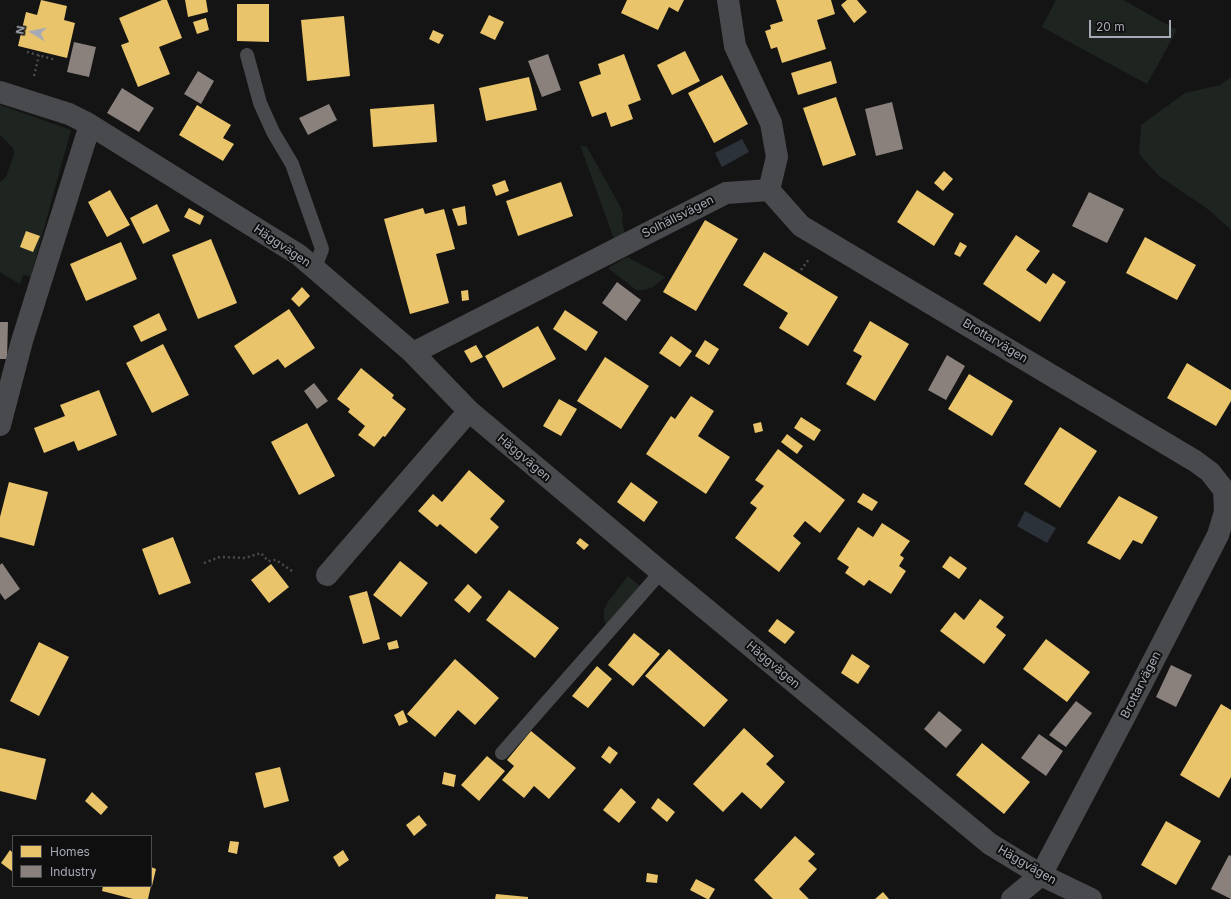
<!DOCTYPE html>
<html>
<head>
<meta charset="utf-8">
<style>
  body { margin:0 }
  #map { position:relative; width:1231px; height:899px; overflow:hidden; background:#141415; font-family:Inter,sans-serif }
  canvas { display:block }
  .legend { position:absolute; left:12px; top:835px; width:140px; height:52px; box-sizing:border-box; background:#0f0f10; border:1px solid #4b4d52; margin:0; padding:5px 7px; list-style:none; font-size:12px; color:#a6aab4 }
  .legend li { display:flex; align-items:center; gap:8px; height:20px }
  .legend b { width:20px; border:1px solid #4b4d52 }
  .north { position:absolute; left:12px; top:12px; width:40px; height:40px; -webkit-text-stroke:3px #0f0f10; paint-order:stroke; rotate:280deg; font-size:11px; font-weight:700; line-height:16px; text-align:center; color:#a6aab4 }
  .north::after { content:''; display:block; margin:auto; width:14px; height:18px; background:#a6aab4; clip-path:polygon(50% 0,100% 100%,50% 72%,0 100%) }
  .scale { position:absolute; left:1089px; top:20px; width:82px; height:18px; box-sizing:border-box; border:2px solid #a6aab4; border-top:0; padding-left:5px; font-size:12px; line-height:14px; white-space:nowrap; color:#a6aab4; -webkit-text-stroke:3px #0f0f10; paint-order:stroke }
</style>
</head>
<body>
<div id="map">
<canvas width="1231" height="899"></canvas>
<ul class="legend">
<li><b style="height:11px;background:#e9c46a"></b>Homes</li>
<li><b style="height:11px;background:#8a817c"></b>Industry</li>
</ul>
<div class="north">N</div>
<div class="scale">20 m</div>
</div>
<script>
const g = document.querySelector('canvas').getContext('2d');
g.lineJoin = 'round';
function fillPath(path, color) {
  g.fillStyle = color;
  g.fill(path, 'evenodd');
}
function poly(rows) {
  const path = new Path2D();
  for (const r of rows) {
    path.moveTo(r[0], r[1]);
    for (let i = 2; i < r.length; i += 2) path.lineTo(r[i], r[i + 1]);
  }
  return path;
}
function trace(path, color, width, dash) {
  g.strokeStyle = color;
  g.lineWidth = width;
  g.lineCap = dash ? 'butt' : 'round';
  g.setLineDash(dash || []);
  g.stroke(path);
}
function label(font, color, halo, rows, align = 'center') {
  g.font = font + ' Inter,sans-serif';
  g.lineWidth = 4;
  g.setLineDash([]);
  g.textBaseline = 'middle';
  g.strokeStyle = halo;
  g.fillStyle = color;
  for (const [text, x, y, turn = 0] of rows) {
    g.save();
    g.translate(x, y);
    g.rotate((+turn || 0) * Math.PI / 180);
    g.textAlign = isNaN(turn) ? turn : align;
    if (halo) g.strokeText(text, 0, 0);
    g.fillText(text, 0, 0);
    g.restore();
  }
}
const green = poly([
  [1056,0,1123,0,1177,30,1147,84,1042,27],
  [1231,77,1231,230,1209,210,1159,176,1139,154,1141,125,1185,93,1220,85],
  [0,105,71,130,32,272,32,277,23,275,20,284,0,272,0,182,6,177,14,154,14,149,0,135],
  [580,145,587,147,620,206,623,215,622,221,625,234,614,239],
  [627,257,665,277,664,278,653,287,644,290,636,290,608,268],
  [628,576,641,587,606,626,604,619,604,610,607,603]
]);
const water = poly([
  [742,139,749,152,722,167,715,153],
  [1025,511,1056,528,1047,543,1017,526]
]);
const homes = poly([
  [41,0,67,6,64,20,75,23,67,58,18,46,26,12,37,15],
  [162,0,167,0,182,38,159,47,170,74,138,87,121,45,129,42,119,18],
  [185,0,206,0,208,12,188,17],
  [627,0,684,0,678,12,669,7,658,30,621,13],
  [776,0,831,0,835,14,817,20,826,49,782,63,777,47,771,49,765,31,771,29,770,25,783,21],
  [847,0,857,0,867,12,854,23,841,5],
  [237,4,269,4,269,42,237,41],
  [489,15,504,22,495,40,480,33],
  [344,16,350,76,307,81,301,20],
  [206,18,209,30,197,34,193,22],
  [433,30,444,35,439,44,429,39],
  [685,51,700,81,672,95,657,65],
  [624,54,641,100,628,105,633,119,611,127,606,112,592,117,579,82,601,74,598,64],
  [831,61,837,83,798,95,791,73],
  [722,75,748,124,714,143,688,93],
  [529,77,537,110,486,121,479,88],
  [836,97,856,155,823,166,803,108],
  [434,104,437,142,373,147,370,109],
  [197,105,231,125,223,138,234,144,223,161,179,135],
  [944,171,953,179,943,191,934,183],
  [505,180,509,191,496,196,492,185],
  [561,182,573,216,518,236,506,201],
  [110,190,130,225,107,237,88,202],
  [917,190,954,214,934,246,897,222],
  [157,204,170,231,143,244,130,218],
  [465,206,467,224,458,226,452,209],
  [189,208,204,216,200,225,184,217],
  [423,208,425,214,444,209,455,249,436,254,449,303,410,314,384,219],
  [705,220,738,239,696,311,663,292],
  [26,231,40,236,33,252,20,247],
  [1016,235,1040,251,1026,270,1046,284,1053,273,1066,282,1040,322,983,284],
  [1145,237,1196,265,1177,300,1126,273],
  [211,239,237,303,198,319,172,255],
  [121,242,137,279,86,301,70,264],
  [960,242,967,246,960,257,954,254],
  [764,252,838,297,808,346,779,328,788,313,743,285],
  [302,287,310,296,299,307,291,299],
  [468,290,469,300,462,301,461,291],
  [289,309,315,348,285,368,278,359,253,375,234,346],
  [565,310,598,332,586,351,553,329],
  [159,313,167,330,141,342,133,326],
  [870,321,909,344,875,401,846,384,862,356,853,351],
  [538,326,556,359,503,388,485,356],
  [671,336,692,351,680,367,659,353],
  [705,340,719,349,709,365,695,356],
  [163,344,189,395,152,413,126,363],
  [476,345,483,357,471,363,464,351],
  [605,357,649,386,621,429,577,401],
  [1187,363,1231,390,1231,401,1216,426,1167,398],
  [361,368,394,395,392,398,406,409,385,437,383,436,374,447,358,435,365,426,348,412,350,409,337,399],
  [969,374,1013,401,992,436,948,409],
  [99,390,117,435,78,451,74,441,44,453,34,428,65,416,60,405],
  [691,396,714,411,698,436,730,457,706,494,646,454,671,416,675,419],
  [559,399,577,409,561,436,543,426],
  [801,417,821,430,814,441,794,428],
  [761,422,763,431,755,433,753,424],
  [307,423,335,476,299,495,271,442],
  [1060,427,1097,451,1060,508,1024,484],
  [787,434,803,446,797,454,781,442],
  [778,449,845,500,820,533,805,521,793,536,801,543,779,572,735,538,757,508,750,503,764,486,755,480],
  [469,470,505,501,490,519,499,527,476,554,440,524,437,527,418,511,433,494,442,502],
  [9,482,48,492,34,546,0,537,0,517],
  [631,482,658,502,644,522,617,502],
  [863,493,878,502,872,511,857,502],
  [1119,496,1158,517,1142,544,1133,540,1120,560,1087,543],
  [882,523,910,541,900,555,904,558,899,566,906,571,891,594,869,580,864,586,845,573,849,567,837,559,858,527,873,537],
  [173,537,191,583,159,595,142,549],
  [580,538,589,545,584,550,576,543],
  [950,556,967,568,959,579,942,567],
  [400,561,428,583,401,617,373,595],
  [271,564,289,587,269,603,251,580],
  [468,584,482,597,469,613,454,600],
  [509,590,559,628,535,658,486,620],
  [367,591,380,639,363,644,349,596],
  [980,599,1004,617,996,627,1006,635,984,664,940,631,955,612,964,620],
  [777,619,795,632,785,644,768,631],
  [634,633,660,654,633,686,608,665],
  [1046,639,1090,672,1067,702,1023,669],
  [397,640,399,648,389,650,387,643],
  [39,642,69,657,39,716,10,701],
  [669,649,728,700,704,727,645,676],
  [852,654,870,666,858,684,841,673],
  [455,659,499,698,475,725,458,710,435,737,407,714],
  [597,666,612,679,588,708,572,696],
  [1221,704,1231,710,1231,777,1219,798,1180,775],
  [403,710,408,722,399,726,394,715],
  [744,728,774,756,766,764,785,782,761,809,742,792,723,812,693,784],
  [531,731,576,768,549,799,534,786,524,798,502,780,514,766,507,760],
  [982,743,1030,782,1004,814,956,775],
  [609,746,618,753,610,764,601,757],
  [0,748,46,759,36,800,0,791],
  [487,756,505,771,479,801,461,785],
  [280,767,289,801,264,808,255,773],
  [444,772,456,775,454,787,442,784],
  [621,788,636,802,619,823,603,810],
  [92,792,108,807,101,815,85,801],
  [658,798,675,812,667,822,651,808],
  [419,815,427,825,414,836,406,825],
  [1166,821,1201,841,1176,885,1141,865],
  [795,836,815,854,808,861,817,869,799,889,809,899,773,899,754,880],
  [230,841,239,842,237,854,228,852],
  [10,850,13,853,13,872,1,863],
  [343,850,349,860,339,867,333,857],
  [151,867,156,869,152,886,151,886],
  [647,873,658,875,657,883,646,882],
  [696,879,715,889,709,899,707,899,690,890],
  [103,886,151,886,148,899,133,899,102,891],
  [883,892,889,899,875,899],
  [496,894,528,897,528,899,495,899]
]);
const industry = poly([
  [74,42,96,47,89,77,67,72],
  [548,54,561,90,542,97,528,61],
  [198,71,214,81,201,104,184,94],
  [122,88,154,108,139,132,107,113],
  [892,102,903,149,876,156,865,109],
  [329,104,337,120,308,135,299,118],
  [1089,192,1124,209,1107,243,1072,226],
  [617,282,641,300,626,321,602,303],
  [0,322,8,322,7,359,0,359],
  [947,355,965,366,946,400,928,390],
  [314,383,328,401,317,409,304,391],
  [2,563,20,589,5,600,0,593,0,565],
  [1171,665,1192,675,1176,707,1156,697],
  [1076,701,1092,713,1066,747,1049,735],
  [939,711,962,730,946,748,924,729],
  [1039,734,1063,751,1046,776,1021,758],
  [1229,855,1231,856,1231,899,1211,889]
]);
const path = poly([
  [27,52,56,60],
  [34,76,39,55],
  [801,270,809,259],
  [204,563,220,557,245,558,261,553,268,561,276,560,292,571]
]);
const service = poly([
  [247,55,260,103,273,132,292,164,322,249,315,268],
  [502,753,661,572]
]);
const minor = poly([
  [728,0,735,46,771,123,777,157,769,190],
  [0,92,69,114,87,123,299,255,413,353,469,411,661,572,990,844,1041,875,1091,899],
  [769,190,801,226,1195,461,1210,472,1224,490,1225,512,1218,535,1126,714,1041,875,1012,899],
  [413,353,726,193,769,190],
  [0,425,22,341,90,125],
  [327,575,469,411]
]);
const streetNames = [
  ["Solhällsvägen",678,217,-27],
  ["Häggvägen",282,246,34],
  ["Brottarvägen",995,341,31],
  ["Häggvägen",524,458,40],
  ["Häggvägen",773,665,40],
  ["Brottarvägen",1141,685,-63],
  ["Häggvägen",1027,865,30]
];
fillPath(green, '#1e241f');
fillPath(water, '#2c3239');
fillPath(homes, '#e9c46a');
fillPath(industry, '#8a817c');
trace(path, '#4a4b4e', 2.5, [2, 3]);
trace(service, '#494a4d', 14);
trace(minor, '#494a4d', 22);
label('12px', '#a6aab4', '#0f0f10', streetNames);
</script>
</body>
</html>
